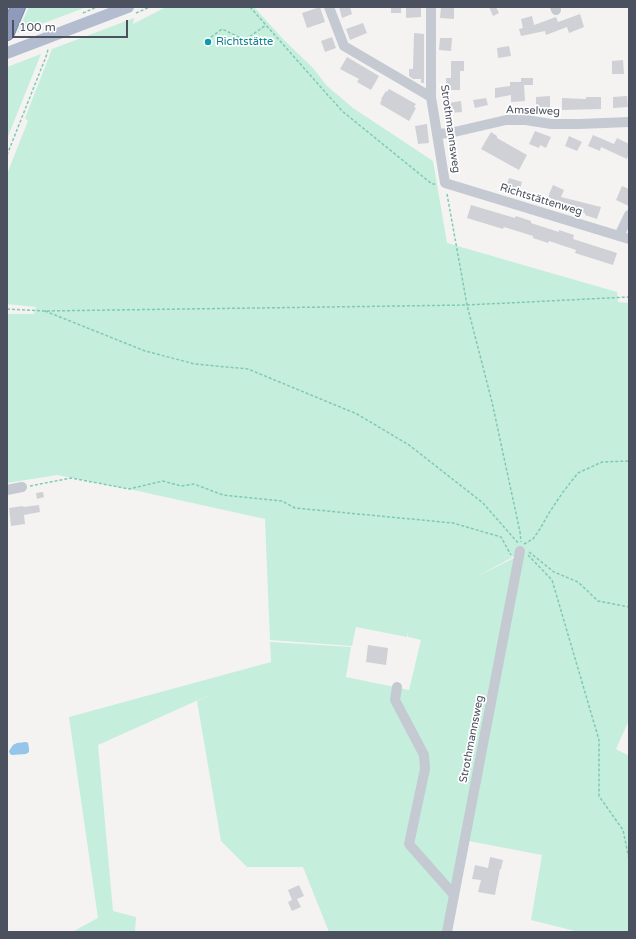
<!DOCTYPE html>
<html>
<head>
<meta charset="utf-8">
<style>
  body { margin:0 }
  #map { position:relative; width:636px; height:939px; overflow:hidden; background:#f4f3f2; font-family:"Varela Round",sans-serif }
  canvas { display:block }
  .frame { position:absolute; inset:0; border:8px solid #4b515f; pointer-events:none }
  .scale { position:absolute; left:12px; top:20px; width:116px; height:18px; box-sizing:border-box; border:2px solid #4b515f; border-top:0; padding-left:5px; font-size:12px; line-height:14px; white-space:nowrap; color:#4b515f; -webkit-text-stroke:3px #fff; paint-order:stroke }
</style>
</head>
<body>
<div id="map">
<canvas width="636" height="939"></canvas>
<div class="frame"></div>
<div class="scale">100 m</div>
</div>
<script>
const g = document.querySelector('canvas').getContext('2d');
g.lineJoin = 'round';
function fillPath(path, color) {
  g.fillStyle = color;
  g.fill(path, 'evenodd');
}
function poly(rows) {
  const path = new Path2D();
  for (const r of rows) {
    path.moveTo(r[0], r[1]);
    for (let i = 2; i < r.length; i += 2) path.lineTo(r[i], r[i + 1]);
  }
  return path;
}
function trace(path, color, width, dash) {
  g.strokeStyle = color;
  g.lineWidth = width;
  g.lineCap = dash ? 'butt' : 'round';
  g.setLineDash(dash || []);
  g.stroke(path);
}
function label(font, color, halo, rows, align = 'center') {
  g.font = font + ' "Varela Round",sans-serif';
  g.lineWidth = 3.5;
  g.setLineDash([]);
  g.textBaseline = 'middle';
  g.strokeStyle = halo;
  g.fillStyle = color;
  for (const [text, x, y, turn = 0] of rows) {
    g.save();
    g.translate(x, y);
    g.rotate((+turn || 0) * Math.PI / 180);
    g.textAlign = isNaN(turn) ? turn : align;
    if (halo) g.strokeText(text, 0, 0);
    g.fillText(text, 0, 0);
    g.restore();
  }
}
const green = poly([
  [29,7,87,7,17,33],
  [166,7,254,7,283,39,313,68,327,86,353,108,433,161,447,243,617,292,618,302,629,303,629,720,616,749,629,756,629,932,579,932,531,920,542,855,469,841,522,558,503,555,513,557,474,578,514,558,443,932,329,932,303,867,247,867,221,841,197,701,216,692,98,745,113,911,136,917,135,932,72,932,98,918,69,717,271,662,270,642,351,647,346,677,409,690,421,640,408,637,408,632,407,637,356,627,352,646,270,640,265,519,129,489,57,475,7,483,7,314,34,314,36,307,7,304,7,174,28,121,25,118,52,49,134,18,133,24],
  [41,54,7,139,7,67]
]);
const water = poly([
  [26,742,28,743,29,748,29,752,26,754,12,755,10,754,9,751,13,745,17,743]
]);
const building = poly([
  [320,7,325,22,307,28,302,13],
  [339,7,350,7,352,14,342,18],
  [391,7,401,7,401,13,391,13],
  [421,7,421,17,406,18,406,8],
  [441,7,454,7,454,19,440,18],
  [489,7,496,7,499,13,493,16],
  [580,14,584,27,569,33,567,27,546,35,545,31,521,36,519,29,523,28,521,19,532,16,534,25,556,17,558,22],
  [363,23,367,33,350,40,346,29],
  [414,33,424,34,424,83,421,83,421,79,413,79,409,76,409,69,413,69],
  [332,37,336,48,325,52,321,41],
  [440,38,452,38,451,51,439,50],
  [509,46,511,56,498,58,497,48],
  [347,57,379,76,371,90,357,82,359,79,340,69],
  [623,60,624,74,612,74,612,61],
  [451,61,464,61,464,71,460,71,460,90,446,90,446,78,451,78],
  [521,78,533,78,533,85,524,85,525,101,511,102,511,95,495,98,495,88,510,86,510,82,521,82],
  [389,89,416,104,414,107,416,108,409,121,380,104,382,99,381,99,386,91,387,92],
  [550,96,550,109,536,109,536,97],
  [627,96,628,107,613,108,613,97],
  [586,97,601,97,601,109,562,110,562,98,586,99],
  [486,98,488,105,475,108,473,100],
  [461,101,462,112,449,113,448,103],
  [427,124,429,143,418,144,415,126],
  [535,131,551,137,546,148,540,145,539,148,529,144],
  [491,132,497,136,497,138,527,155,519,170,481,149],
  [593,135,614,144,617,138,629,144,629,153,627,159,601,147,600,151,588,146],
  [569,136,582,142,577,151,565,146],
  [509,178,522,182,519,193,506,188],
  [553,185,564,190,561,197,601,207,597,219,585,215,585,213,567,209,567,206,548,197,549,195,550,195,549,194],
  [622,186,629,189,629,206,616,200],
  [471,205,515,218,516,216,531,221,531,223,559,232,559,230,574,235,573,239,617,253,613,265,575,253,576,250,549,241,548,243,533,238,533,236,504,227,503,229,467,218],
  [43,492,44,497,37,499,36,493],
  [39,505,40,512,24,515,25,524,11,526,9,508,23,506,23,507],
  [368,645,388,648,386,665,366,662],
  [490,857,503,860,501,869,500,869,495,895,478,892,481,880,472,879,475,865,488,868],
  [299,885,304,896,297,899,301,907,292,911,288,902,292,900,288,890]
]);
const path = poly([
  [250,7,342,111,432,184,436,184],
  [83,13,97,7],
  [136,13,150,7],
  [207,40,222,29,245,40,266,25],
  [7,155,47,54,48,49],
  [447,194,467,305,492,402,520,532,521,542],
  [7,309,45,311,467,305,629,297],
  [45,311,145,351,195,364,248,369,357,414,409,445,483,503,518,543],
  [30,486,71,478,129,489,163,481,181,486,194,484,223,495,282,501,295,508,453,523,501,537,511,555],
  [524,544,533,539,540,529,549,513,563,492,578,473,602,462,629,461],
  [529,552,554,572,578,582,598,601,629,607],
  [528,555,552,580,599,740,599,796,623,830,629,859]
]);
const minor = poly([
  [329,7,344,46,431,97],
  [431,7,431,97,445,183,629,239],
  [555,7,556,10],
  [438,134,450,133,506,120,526,120,551,124,579,124,629,122],
  [619,236,629,215],
  [7,490,22,487],
  [397,687,395,700,424,755,425,769,409,844,454,895],
  [447,932,520,551]
]);
const major = poly([
  [7,53,128,7]
]);
const highway = poly([
  [7,33,18,7]
]);
const markers = [
  [208,42,4,"#0f9aa8"]
];
const cultureNames = [
  ["Richtstätte",216,42]
];
const streetNames = [
  ["Amselweg",533,111,2],
  ["Strothmannsweg",450,129,82],
  ["Richtstättenweg",541,200,17],
  ["Strothmannsweg",472,739,-79]
];
fillPath(green, '#c5eedd');
fillPath(water, '#95c5e8');
fillPath(building, '#d0d1d6');
trace(highway, '#7986a9', 16);
trace(path, '#7fcab4', 1.5, [3, 2]);
trace(minor, '#c4c9d2', 10);
trace(major, '#b4bccf', 12);
trace(highway, '#8e9bbd', 14);
for (const [x, y, r, color] of markers) {
  const dot = new Path2D();
  dot.arc(x, y, r, 0, 2 * Math.PI);
  g.fillStyle = color;
  g.fill(dot);
  trace(dot, '#fff', 1.5);
}
label('11px', '#0d838f', '#fff', cultureNames, 'left');
label('11px', '#4b515f', '#fff', streetNames);
</script>
</body>
</html>
